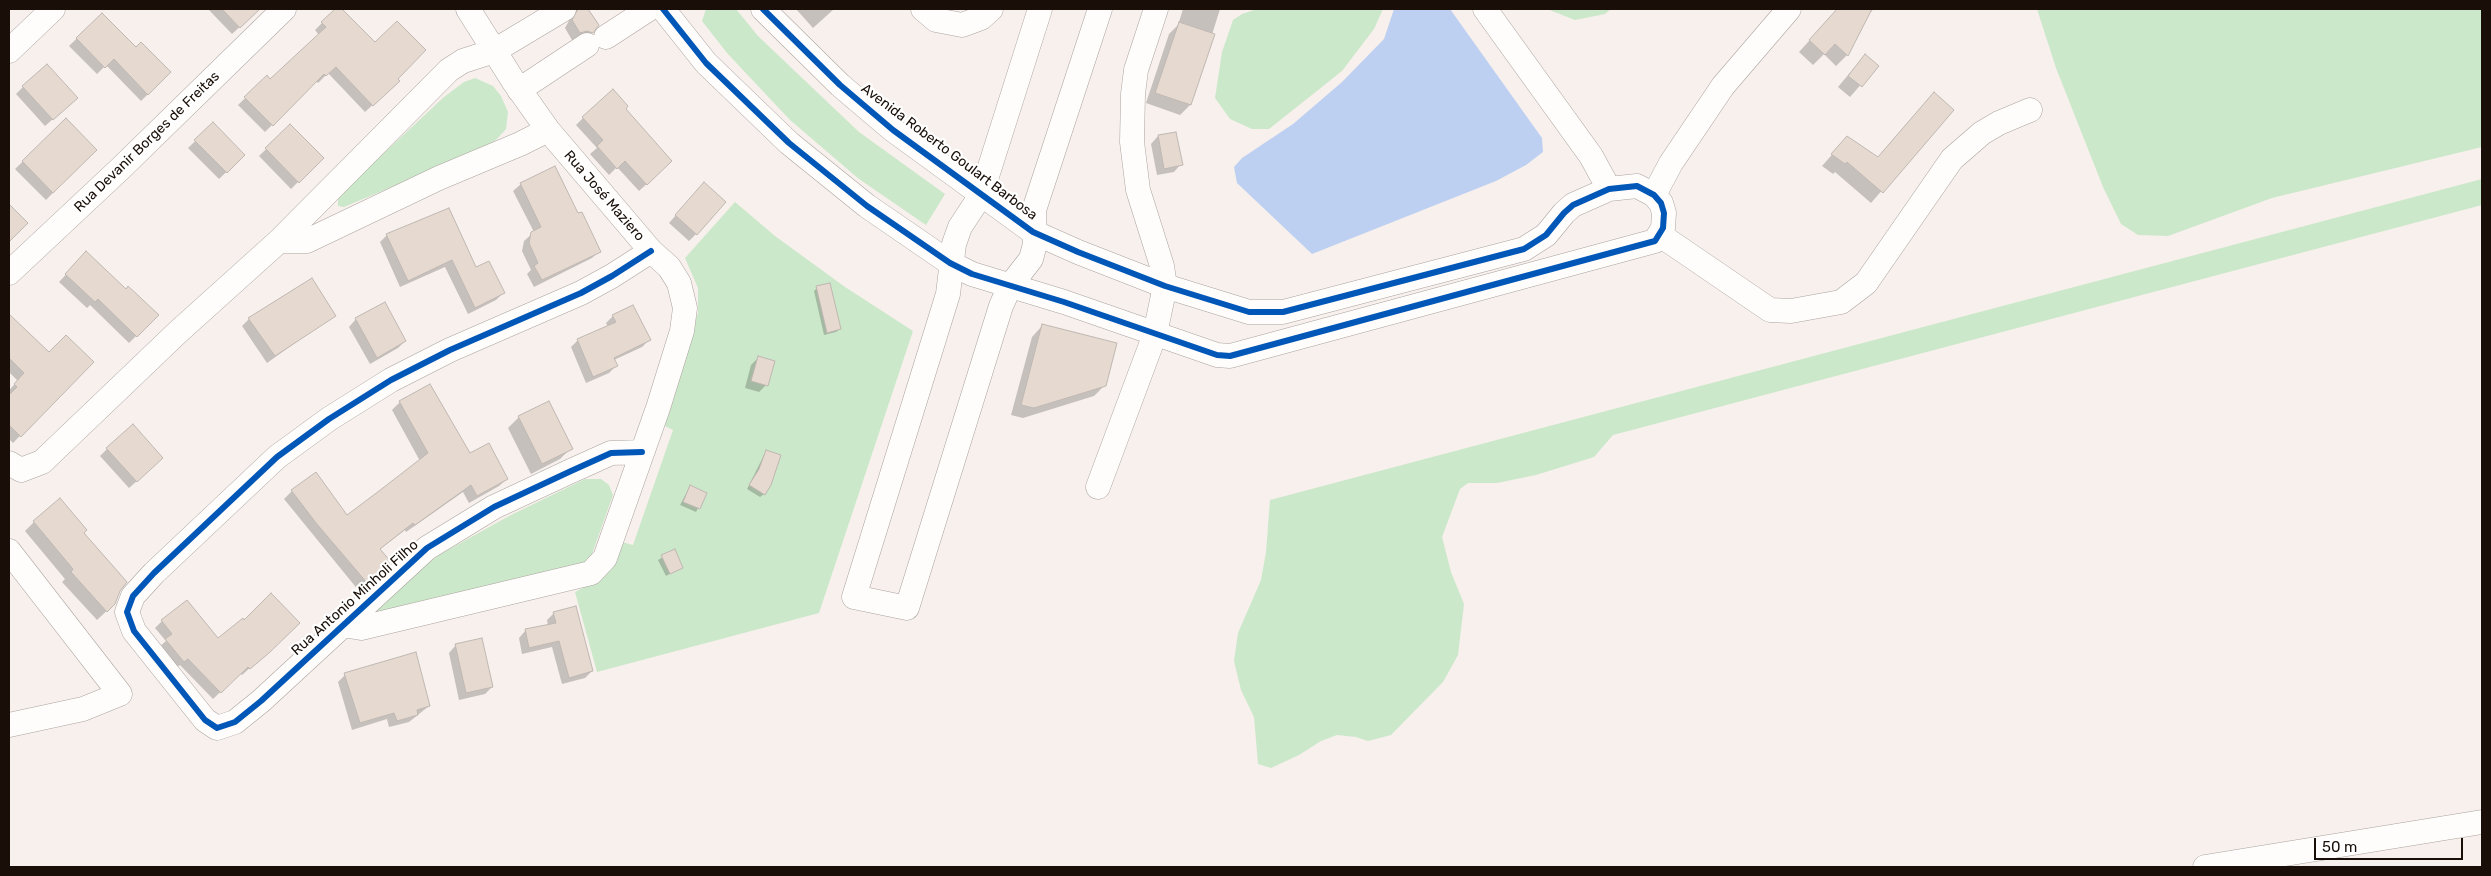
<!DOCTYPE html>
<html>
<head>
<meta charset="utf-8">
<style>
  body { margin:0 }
  #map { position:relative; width:2491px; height:876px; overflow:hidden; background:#f7f0ec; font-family:Rubik,sans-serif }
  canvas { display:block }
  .frame { position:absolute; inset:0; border:10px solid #190f08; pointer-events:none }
  .scale { position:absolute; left:2314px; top:838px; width:149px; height:22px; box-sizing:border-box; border:2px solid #190f08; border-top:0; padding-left:6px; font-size:15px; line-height:18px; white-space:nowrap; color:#190f08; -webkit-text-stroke:4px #fff; paint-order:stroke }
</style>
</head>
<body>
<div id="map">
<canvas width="2491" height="876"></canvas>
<div class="frame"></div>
<div class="scale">50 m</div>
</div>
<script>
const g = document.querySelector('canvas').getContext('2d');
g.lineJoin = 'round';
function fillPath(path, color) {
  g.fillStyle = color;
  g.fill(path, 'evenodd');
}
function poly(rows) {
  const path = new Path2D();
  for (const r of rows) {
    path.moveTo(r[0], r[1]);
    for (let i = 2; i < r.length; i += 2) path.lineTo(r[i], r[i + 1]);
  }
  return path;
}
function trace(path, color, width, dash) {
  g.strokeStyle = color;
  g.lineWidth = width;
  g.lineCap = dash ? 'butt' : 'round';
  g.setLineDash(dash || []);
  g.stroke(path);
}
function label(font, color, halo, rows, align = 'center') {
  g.font = font + ' Rubik,sans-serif';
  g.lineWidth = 4.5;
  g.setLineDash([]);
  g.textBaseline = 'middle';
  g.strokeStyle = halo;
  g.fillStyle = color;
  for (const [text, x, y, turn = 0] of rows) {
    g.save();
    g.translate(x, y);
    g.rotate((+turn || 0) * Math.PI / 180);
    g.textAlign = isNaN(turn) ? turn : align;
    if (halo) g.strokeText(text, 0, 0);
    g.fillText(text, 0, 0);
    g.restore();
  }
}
const green = poly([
  [706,9,736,9,758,36,859,132,945,194,926,225,859,179,790,120,727,53,702,21],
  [1257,9,1383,9,1374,29,1342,71,1269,129,1252,129,1230,119,1215,98,1222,52,1233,20,1242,14],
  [1547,9,1611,9,1605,14,1575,20],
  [2037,9,2482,9,2482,147,2272,198,2168,236,2138,235,2121,224,2103,187,2056,68],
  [475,78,493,86,501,96,508,112,506,129,496,140,477,151,344,207,338,206,338,196,444,97,464,82],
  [2482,179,2482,205,1613,435,1594,457,1536,475,1497,483,1468,483,1460,489,1442,537,1451,572,1464,604,1458,655,1443,682,1391,735,1368,741,1356,737,1337,735,1321,741,1299,755,1271,768,1258,764,1254,717,1241,690,1234,661,1238,633,1261,580,1266,552,1270,500],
  [735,202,775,236,845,287,913,331,819,613,597,672,575,592,593,583,622,542,633,545,673,430,661,424,698,313,698,288,685,258],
  [585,479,601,479,609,485,613,495,591,557,584,563,381,615,374,611,401,584,439,555,509,516]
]);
const water = poly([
  [1394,9,1450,9,1542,138,1543,152,1526,165,1496,181,1312,254,1237,183,1234,167,1242,158,1293,124,1342,82,1384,39]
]);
const shadow = poly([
  [208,9,259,9,232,34],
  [336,9,340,9,375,44,398,81,365,112,328,73,318,83,316,81,265,132,238,105,267,77,270,80,319,35,315,30],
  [569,9,587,9,597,25,585,39,572,40,565,28,571,17],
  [796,9,834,9,813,28],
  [1183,9,1220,9,1190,105,1180,115,1146,103,1169,34,1178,25],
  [1838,9,1874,9,1867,15,1847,55,1836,66,1824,54,1813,65,1799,52],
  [102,14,136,49,170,72,141,101,106,65,97,74,69,46],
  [1865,55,1877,66,1850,97,1838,87],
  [23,87,69,105,45,126,16,94],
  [1923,105,1952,110,1871,203,1835,172,1833,174,1822,166,1837,149,1877,158],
  [624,109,664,168,639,191,617,167,609,175,590,154,597,148,576,125,583,118],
  [66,120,95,150,46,200,15,169],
  [213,124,244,155,219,179,188,148],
  [290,126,322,158,291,189,259,156],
  [1158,136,1181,164,1174,172,1157,175,1151,144],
  [521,184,578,215,600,251,592,258,534,287,527,274,531,270,522,251,524,241,534,232,513,191],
  [697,191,696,234,689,241,669,223],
  [387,235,475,268,503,293,496,300,468,314,445,267,400,287,380,242],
  [86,253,126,290,157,315,129,343,90,305,87,308,59,282],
  [817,288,840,329,836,332,824,335,814,291],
  [334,315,267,363,242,326,249,319],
  [613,316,649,340,642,347,614,360,616,366,609,373,586,383,571,347,578,340,608,327,606,323],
  [13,319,49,354,92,362,13,443,9,439,9,397,11,395,9,390,18,381,9,372,9,323],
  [356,319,405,341,398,348,370,364,349,327],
  [1042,326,1105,385,1094,396,1023,418,1011,415,1032,337],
  [758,358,766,385,759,392,745,388,751,365],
  [400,402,469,455,507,479,499,486,469,503,463,492,406,532,405,530,379,550,382,570,359,591,284,499,292,491,347,516,420,461,392,410],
  [519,417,571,448,560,459,531,474,508,428],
  [107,449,155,465,129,488,100,456],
  [766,451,764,494,760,497,747,489],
  [690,486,706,493,696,512,680,505],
  [34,522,82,533,119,590,114,604,97,620,62,582,65,579,25,531],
  [674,551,682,567,666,576,658,560],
  [554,613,592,671,585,678,562,684,552,647,522,654,519,638,526,630,548,626,547,620],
  [162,621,218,640,244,621,292,630,242,675,240,673,213,699,180,665,176,668,159,647,166,641,155,628],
  [456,645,492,687,485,694,459,700,449,653],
  [345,675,429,706,409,722,389,727,387,719,352,730,338,682]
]);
const building = poly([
  [222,9,260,9,240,28,222,9],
  [335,9,342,9,375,42,397,21,426,50,398,79,400,81,373,106,336,67,326,76,324,74,273,126,244,97,267,75,270,79,326,27,321,22,335,9],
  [578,9,588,9,599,25,593,33,587,31,580,33,572,20,578,9],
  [1837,9,1872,9,1848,56,1835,44,1825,55,1809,40,1837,9],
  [102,13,136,47,141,42,171,72,148,95,114,59,105,68,76,38,102,13],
  [1179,22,1215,34,1191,105,1155,93,1179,22],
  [1865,54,1879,66,1862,87,1848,76,1865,54],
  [47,64,78,98,53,120,22,86,47,64],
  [613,89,628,106,626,109,672,161,647,185,625,161,617,169,597,146,603,140,582,117,613,89],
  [1934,92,1954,110,1883,193,1847,162,1845,164,1831,154,1847,136,1878,157,1934,92],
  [66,118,97,150,53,193,22,161,66,118],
  [213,122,245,155,227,173,194,140,213,122],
  [290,124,324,158,299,183,265,148,290,124],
  [1176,132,1183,165,1164,169,1158,135,1176,132],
  [555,166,578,213,582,212,601,252,542,280,534,266,538,263,529,243,531,232,541,227,520,183,555,166],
  [704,182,726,202,697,235,675,215,704,182],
  [9,204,28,223,9,242,9,204],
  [449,208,476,267,489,261,505,293,475,308,452,260,408,281,386,234,449,208],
  [86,251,126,289,128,286,159,315,137,337,98,299,95,302,65,274,86,251],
  [312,278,336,316,275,356,248,318,312,278],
  [830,283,841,329,827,333,816,286,830,283],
  [385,302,406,341,377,358,355,318,385,302],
  [633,305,651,340,614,358,618,366,593,377,577,339,616,322,612,315,633,305],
  [9,314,49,352,66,335,94,362,21,437,9,425,9,395,17,387,14,384,24,373,9,358,9,314],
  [1042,324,1117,343,1106,386,1034,408,1021,405,1042,324],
  [758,356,775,361,768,386,751,381,758,356],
  [430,384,470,453,489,443,508,479,477,496,471,485,415,525,413,523,380,549,391,562,368,584,316,523,291,490,316,472,347,515,379,491,428,453,399,401,430,384],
  [549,401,573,449,542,464,518,416,549,401],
  [133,424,163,458,137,482,106,448,133,424],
  [766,450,781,455,771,485,765,495,749,485,759,469,766,450],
  [690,485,707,493,700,509,683,502,690,485],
  [60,498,87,530,84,533,127,582,120,591,115,604,107,612,71,572,73,569,33,521,60,498],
  [675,549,683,568,670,574,661,555,675,549],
  [271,593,300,623,269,653,250,669,248,667,221,693,188,659,184,662,165,639,172,634,161,620,187,600,218,638,243,618,244,620,271,593],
  [576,606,593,671,569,678,559,641,529,648,525,629,556,623,553,612,576,606],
  [482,638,493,687,466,693,455,644,482,638],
  [416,652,430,706,417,710,418,715,397,721,394,713,360,723,344,673,416,652]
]);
const minor = poly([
  [663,9,706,63,789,143,867,206,950,263,972,274,1064,302,1217,355,1230,356,1655,241,1663,228,1664,213,1661,203,1654,195,1637,186,1609,189,1573,205,1564,213,1546,235,1524,249,1283,312,1249,312,1165,286,1078,252,1033,232,893,130,840,85,763,9],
  [923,9,936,20,962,25,981,18,991,9],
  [1040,9,981,195,960,227,954,244,948,294,854,597,907,608,1001,306,1010,286,1031,259,1035,244,1034,210,1100,9],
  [1485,9,1591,156,1609,189],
  [606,37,649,9],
  [9,51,53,9],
  [519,90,587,45],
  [1654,195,1671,163,1723,86,1789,9],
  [1660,235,1770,310,1791,311,1841,302,1866,283,1952,159,1982,133,1999,123,2030,110],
  [279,241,307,241,439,178,520,144,548,130],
  [9,273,121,168,284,9],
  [642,452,611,453,571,471,494,507,427,548,261,701,235,722,217,728,205,720,134,631,127,612,133,596,154,573,277,457,329,419,391,380,450,350,581,293,612,276,651,251],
  [9,463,21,470,42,462,178,332,279,241,449,70,463,61,494,51,564,9],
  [1098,487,1155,334,1165,286,1162,266,1138,190,1132,142,1133,94,1136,70,1156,9],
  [9,551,120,694,83,709,9,725],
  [343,625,361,628,591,573,605,558,658,408,682,331,685,308,679,283,669,267,651,251,548,130,514,82,468,9],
  [2205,867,2482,822]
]);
const cycleway = poly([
  [663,9,706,63,789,143,867,206,950,263,972,274,1064,302,1217,355,1230,356,1655,241,1663,228,1664,213,1661,203,1654,195,1637,186,1609,189,1573,205,1564,213,1546,235,1524,249,1283,312,1249,312,1165,286,1078,252,1033,232,893,130,840,85,763,9],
  [642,452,611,453,571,471,494,507,427,548,261,701,235,722,217,728,205,720,134,631,127,612,133,596,154,573,277,457,329,419,391,380,450,350,581,293,612,276,651,251]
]);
const streetNames = [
  ["Rua Devanir Borges de Freitas",147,142,-44],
  ["Avenida Roberto Goulart Barbosa",949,152,37],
  ["Rua José Maziero",604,196,49],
  ["Rua Antonio Minholi Filho",355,598,-42]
];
fillPath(green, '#cce8ca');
fillPath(water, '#bed0f2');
fillPath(shadow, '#0003');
fillPath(building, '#e6d9d0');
trace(building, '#bfb7b2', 1);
trace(minor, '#aba39e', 25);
trace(minor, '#fefdfc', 24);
trace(cycleway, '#0057b8', 6);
label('14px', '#190f08', '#fff', streetNames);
</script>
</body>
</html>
